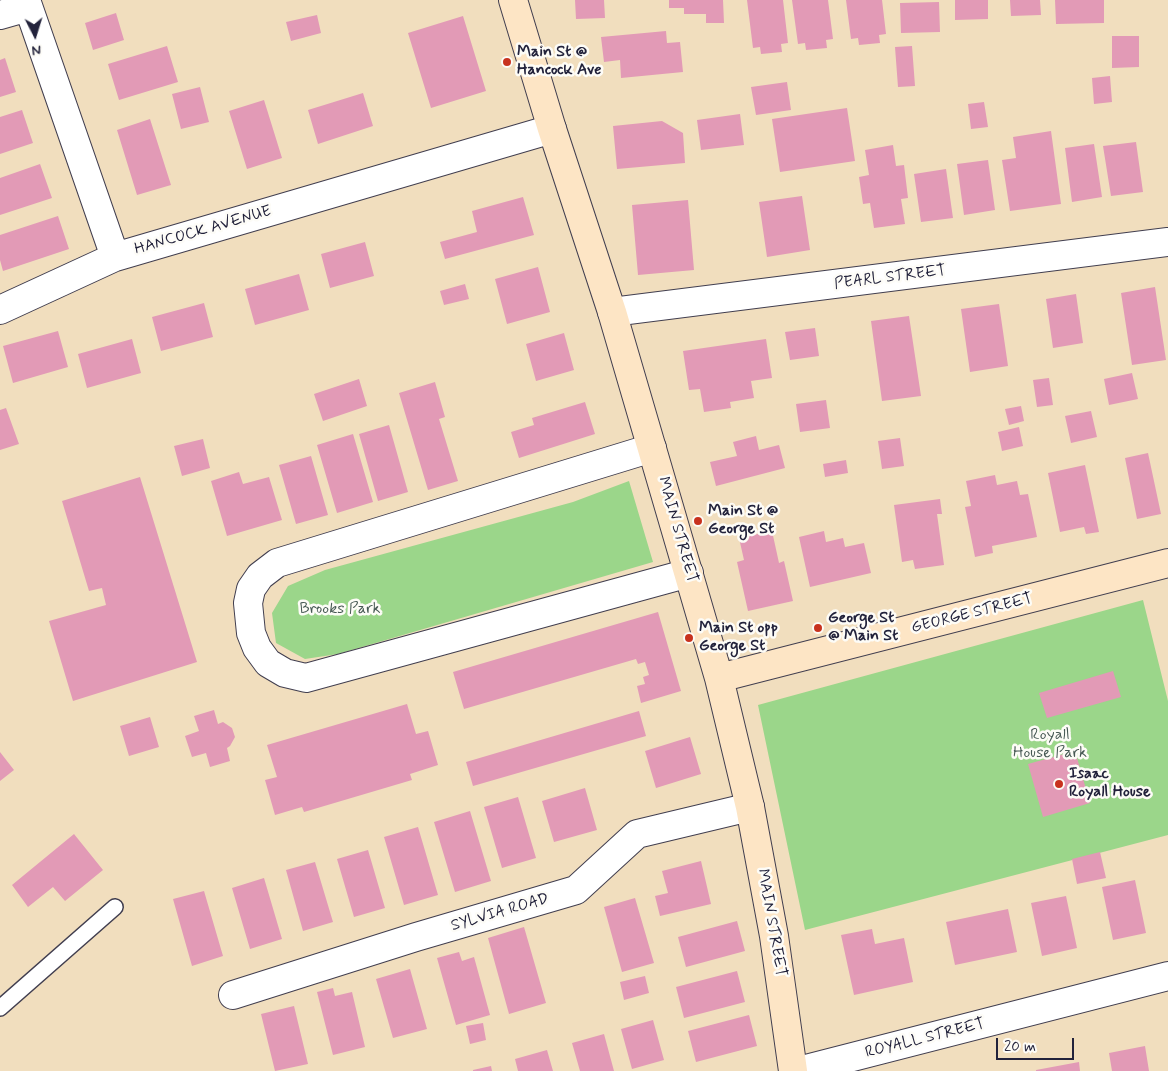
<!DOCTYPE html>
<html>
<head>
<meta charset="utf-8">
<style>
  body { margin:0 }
  #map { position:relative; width:1168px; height:1071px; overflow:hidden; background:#f1debe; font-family:Mynerve,sans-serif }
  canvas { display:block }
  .north { position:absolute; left:10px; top:10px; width:50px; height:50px; -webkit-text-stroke:4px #fdfcf7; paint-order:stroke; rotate:175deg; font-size:14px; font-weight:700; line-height:20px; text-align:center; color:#22223b }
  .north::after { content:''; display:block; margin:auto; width:18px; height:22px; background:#22223b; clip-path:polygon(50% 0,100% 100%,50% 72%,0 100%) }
  .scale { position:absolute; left:996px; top:1038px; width:78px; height:22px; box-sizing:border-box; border:2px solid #22223b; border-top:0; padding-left:6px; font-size:15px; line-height:18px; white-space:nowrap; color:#22223b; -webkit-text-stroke:4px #fdfcf7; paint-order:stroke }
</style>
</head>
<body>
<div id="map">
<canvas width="1168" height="1071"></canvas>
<div class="north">N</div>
<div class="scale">20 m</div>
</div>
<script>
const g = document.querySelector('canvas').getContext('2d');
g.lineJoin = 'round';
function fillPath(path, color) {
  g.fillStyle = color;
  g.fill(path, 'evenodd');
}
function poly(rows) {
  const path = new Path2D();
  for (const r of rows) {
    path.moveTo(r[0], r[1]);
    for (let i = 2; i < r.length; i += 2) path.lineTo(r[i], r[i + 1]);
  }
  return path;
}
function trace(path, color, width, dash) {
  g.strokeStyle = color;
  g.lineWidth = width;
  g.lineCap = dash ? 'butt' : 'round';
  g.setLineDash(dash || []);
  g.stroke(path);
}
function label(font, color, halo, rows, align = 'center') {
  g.font = font + ' Mynerve,sans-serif';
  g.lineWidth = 5;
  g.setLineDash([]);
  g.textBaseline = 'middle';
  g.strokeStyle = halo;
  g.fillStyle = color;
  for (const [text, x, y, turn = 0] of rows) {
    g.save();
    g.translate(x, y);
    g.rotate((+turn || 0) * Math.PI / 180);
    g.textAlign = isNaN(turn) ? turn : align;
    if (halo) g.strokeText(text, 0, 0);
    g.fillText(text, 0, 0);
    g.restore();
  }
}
const green = poly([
  [629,481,653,562,338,654,305,659,276,643,272,613,288,586,325,570,573,502],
  [1143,600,1168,701,1168,835,805,930,758,705]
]);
const building = poly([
  [575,0,604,0,605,18,576,19],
  [669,0,723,0,724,23,706,23,706,14,684,14,684,8,669,8],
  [747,0,783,0,788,43,781,44,782,52,761,54,760,47,753,48],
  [792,0,828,0,833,39,826,40,827,48,806,50,805,43,798,44],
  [846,0,882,0,886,34,879,35,880,43,859,45,858,38,851,39],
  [955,0,988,0,988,19,955,20],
  [1010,0,1040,0,1041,15,1011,16],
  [1055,0,1104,0,1104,23,1056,24],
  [939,2,940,32,901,33,900,3],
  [116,13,124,40,93,50,85,23],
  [317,15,321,33,291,41,286,22],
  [463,16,486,91,431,108,408,33],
  [666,31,667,43,680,42,683,72,621,78,620,60,604,62,601,37],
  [1112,36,1139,36,1139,67,1112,68],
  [167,46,178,82,119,100,108,64],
  [912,46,915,86,898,87,895,47],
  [5,58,16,92,0,97,0,60],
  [1110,76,1112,102,1094,104,1092,78],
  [787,82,791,110,756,115,751,87],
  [200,87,209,122,181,129,172,94],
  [363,93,373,126,318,144,308,110],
  [264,100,282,158,247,169,229,111],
  [984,102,988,127,971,129,968,104],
  [847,108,855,161,780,172,772,119],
  [22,110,33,143,0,154,0,117],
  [740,114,744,145,701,150,697,120],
  [150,119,171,185,137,195,117,130],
  [662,121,683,133,685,163,617,169,613,126],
  [1051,131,1061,204,1010,211,1002,160,1016,158,1013,137],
  [1136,142,1143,192,1111,196,1103,146],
  [1094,144,1102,197,1072,202,1065,148],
  [893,145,896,166,904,165,908,198,901,199,905,224,874,228,870,203,863,204,859,177,869,175,865,150],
  [988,160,995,210,964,215,957,164],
  [40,164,52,198,0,215,0,178],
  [946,169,953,218,921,222,914,174],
  [802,196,810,250,767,257,759,202],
  [523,197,534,235,445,259,440,242,477,232,472,211],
  [688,200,694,270,638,275,632,205],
  [58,216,69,249,3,271,0,260,0,235],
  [365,242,374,276,330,288,321,254],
  [538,267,550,312,507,324,495,279],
  [299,274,309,310,255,325,245,289],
  [465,284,469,299,444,305,440,291],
  [1155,287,1166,360,1132,365,1121,293],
  [1076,294,1083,343,1053,348,1046,299],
  [204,303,213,337,161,351,152,317],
  [999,304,1008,366,970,372,961,309],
  [909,316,921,396,882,401,871,321],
  [815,328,819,356,790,360,785,332],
  [58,331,68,367,13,383,3,346],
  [564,333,574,370,536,381,526,344],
  [132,339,141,373,87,388,78,354],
  [766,339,772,378,751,381,754,398,730,402,731,408,704,412,700,389,689,390,683,351],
  [1132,373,1138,399,1109,405,1104,379],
  [1049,378,1053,405,1037,407,1033,380],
  [359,379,367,406,323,421,314,394],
  [435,382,445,417,439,419,458,481,428,490,399,393],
  [826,400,830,428,800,432,796,404],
  [585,402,595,434,519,458,511,432,534,425,532,418],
  [1021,406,1024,421,1009,425,1005,409],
  [6,408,19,444,0,450,0,410],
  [1091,411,1097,437,1071,443,1065,416],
  [389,425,408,492,378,501,359,434],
  [1019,427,1023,446,1002,451,998,432],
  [353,434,373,502,337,513,317,445],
  [756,436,759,450,779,445,785,468,716,486,710,462,737,456,733,442],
  [900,438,904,466,882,469,878,441],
  [203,439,210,468,182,476,174,446],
  [1148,453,1161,514,1137,519,1125,458],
  [311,456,328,515,296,524,279,465],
  [846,460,848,473,825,477,823,464],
  [1085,465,1099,532,1086,534,1084,527,1060,532,1048,473],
  [239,472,243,484,269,477,282,520,227,536,211,481],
  [995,475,997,485,1017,481,1020,495,1028,494,1037,537,992,546,993,553,975,557,965,507,971,506,966,481],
  [140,477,197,662,73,701,49,621,106,605,102,588,89,591,62,501],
  [940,499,942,514,937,514,944,565,915,569,913,560,902,562,894,505],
  [772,531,779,563,784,561,793,601,748,611,737,562,744,560,739,538],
  [824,531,826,542,843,538,845,547,864,543,871,573,810,587,799,537],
  [658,612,681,691,641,703,637,686,645,684,643,677,649,675,645,662,638,664,636,659,464,709,453,672],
  [1113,671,1121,697,1047,718,1039,693],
  [407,704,416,734,428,731,438,765,410,774,412,780,304,812,302,807,275,815,265,780,277,777,267,745],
  [214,710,218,724,223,722,232,728,235,737,230,746,227,748,230,761,210,767,206,753,192,757,185,736,199,731,194,716],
  [639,711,646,736,473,786,466,762],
  [150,717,159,747,129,756,120,726],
  [690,737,701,774,656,788,645,751],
  [1075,751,1090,803,1043,817,1028,764],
  [0,752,14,770,0,781],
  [585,788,597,830,554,842,542,801],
  [518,797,536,858,502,868,484,807],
  [470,811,491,881,455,892,434,822],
  [418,827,438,895,404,905,384,837],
  [74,834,103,870,65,901,53,887,28,907,12,885],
  [368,850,385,908,354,917,337,859],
  [1100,852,1106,878,1077,884,1072,859],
  [701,861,711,904,660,916,655,896,668,893,662,871],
  [315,862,333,922,303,931,286,870],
  [264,878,282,939,250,949,232,888],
  [1135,880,1146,933,1113,940,1102,887],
  [204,891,223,956,192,966,173,899],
  [1066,896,1077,948,1042,956,1031,903],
  [635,898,654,963,622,972,604,907],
  [1008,909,1017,952,955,965,946,922],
  [737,921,745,951,686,967,678,937],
  [524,927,546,1003,509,1014,488,938],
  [872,929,875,944,904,938,913,982,854,995,841,935],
  [459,952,462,961,474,957,490,1015,456,1025,437,958],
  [410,969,427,1029,393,1038,376,979],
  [737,971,745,1002,684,1018,676,987],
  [645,976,649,993,624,1000,620,982],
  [333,988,335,996,352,992,365,1047,333,1055,317,992],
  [294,1006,308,1064,275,1071,261,1014],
  [749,1015,757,1046,696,1062,688,1031],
  [653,1020,664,1060,632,1069,621,1029],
  [483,1023,486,1040,470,1044,466,1026],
  [604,1034,614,1071,580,1071,572,1043],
  [1145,1046,1149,1071,1112,1071,1109,1053],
  [547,1050,553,1071,518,1071,515,1059],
  [1079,1062,1080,1071,1036,1071,1036,1070],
  [491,1066,492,1071,473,1071,473,1070]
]);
const lane = poly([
  [0,1008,115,907]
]);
const street = poly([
  [26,0,115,257,552,129],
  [0,15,28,7],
  [0,310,115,257],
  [612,312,1168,242],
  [652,448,277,563,260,576,251,589,248,603,251,633,257,648,268,663,285,673,306,678,689,573],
  [233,995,416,937,576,890,637,834,750,807],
  [798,1071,1168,976]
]);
const secondary = poly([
  [513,0,552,129,612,312,719,678,750,807,774,936,793,1071],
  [719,678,1168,563]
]);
const markers = [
  [507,62,5,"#c8321e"],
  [698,521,5,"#c8321e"],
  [818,628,5,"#c8321e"],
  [689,638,5,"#c8321e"],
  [1059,784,5,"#c8321e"]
];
const poiNames = [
  ["Main St @",517,53],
  ["Hancock Ave",517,71],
  ["Main St @",708,512],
  ["George St",708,530],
  ["George St",828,619],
  ["@ Main St",828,637],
  ["Main St opp",699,629],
  ["George St",699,647],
  ["Isaac",1069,775],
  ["Royall House",1069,793]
];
const streetNames = [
  ["HANCOCK AVENUE",203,231,-16],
  ["PEARL STREET",890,278,-7],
  ["MAIN STREET",677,530,74],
  ["GEORGE STREET",972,614,-14],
  ["SYLVIA ROAD",500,913,-16],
  ["MAIN STREET",771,923,80],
  ["ROYALL STREET",925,1039,-14]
];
const parkNames = [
  ["Brooks Park",340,610],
  ["Royall",1050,736],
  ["House Park",1050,754]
];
fillPath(green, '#9bd68a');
fillPath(building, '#e29ab6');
trace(lane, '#413e4f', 18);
trace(street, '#413e4f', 30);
trace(secondary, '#413e4f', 30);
trace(lane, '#fff', 15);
trace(street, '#fff', 28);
trace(secondary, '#fde5c5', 28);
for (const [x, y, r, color] of markers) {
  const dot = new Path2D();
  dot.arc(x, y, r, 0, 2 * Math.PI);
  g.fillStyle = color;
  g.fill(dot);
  trace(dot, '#fdfcf7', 2);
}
label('bold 16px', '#22223b', '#fdfcf7', poiNames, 'left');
label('16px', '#22223b', '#fdfcf7', streetNames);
label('16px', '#465853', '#fdfcf7', parkNames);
</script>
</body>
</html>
